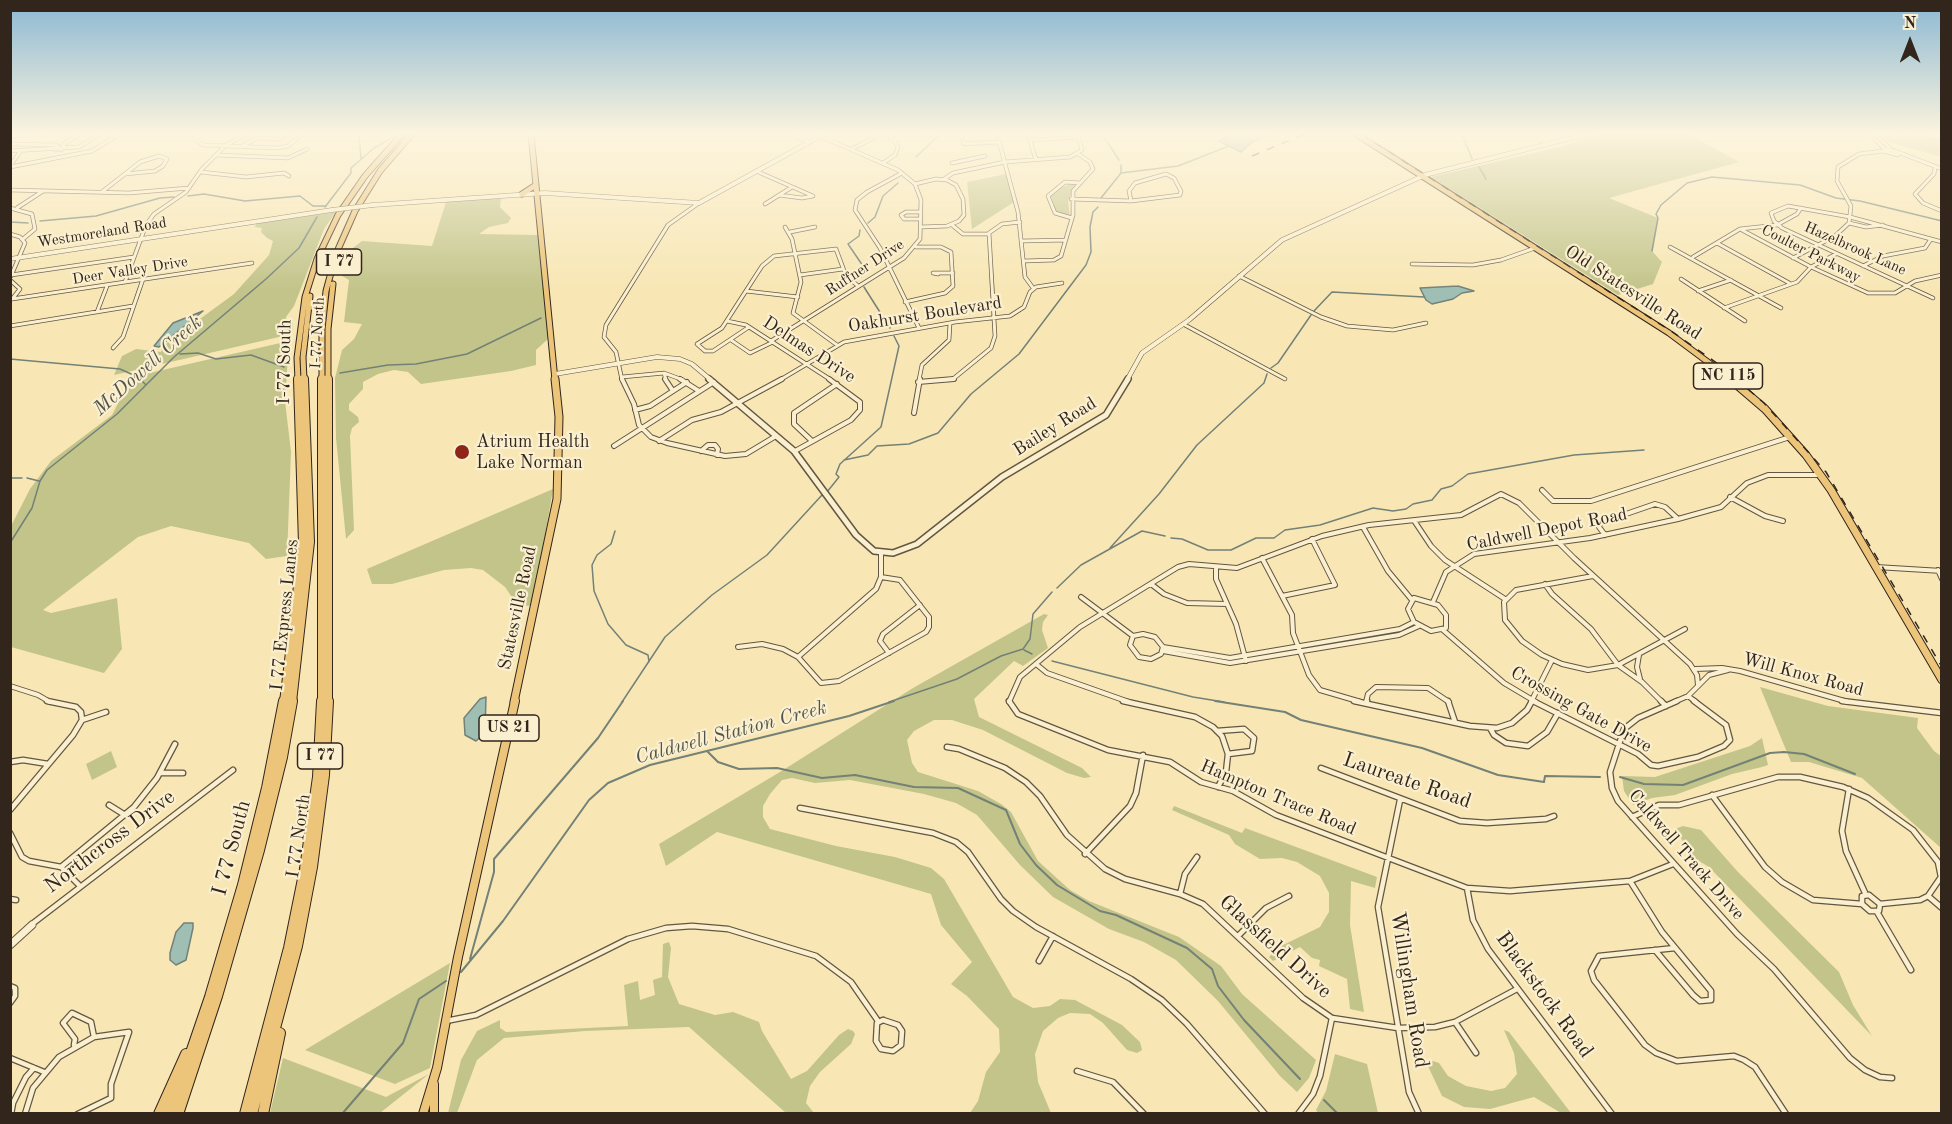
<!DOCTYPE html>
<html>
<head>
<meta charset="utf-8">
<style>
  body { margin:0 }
  #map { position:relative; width:1952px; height:1124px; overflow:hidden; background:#f8e7b5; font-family:"Old Standard TT",serif }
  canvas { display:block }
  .frame { position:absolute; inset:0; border:12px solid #31251c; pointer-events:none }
  .north { position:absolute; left:1880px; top:12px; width:60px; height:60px; -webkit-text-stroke:4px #faefcf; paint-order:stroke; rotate:0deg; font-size:16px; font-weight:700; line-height:24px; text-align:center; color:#31251c }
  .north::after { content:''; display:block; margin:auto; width:21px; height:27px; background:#31251c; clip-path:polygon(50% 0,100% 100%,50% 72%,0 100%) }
</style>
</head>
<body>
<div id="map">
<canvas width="1952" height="1124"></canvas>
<div class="frame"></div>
<div class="north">N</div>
</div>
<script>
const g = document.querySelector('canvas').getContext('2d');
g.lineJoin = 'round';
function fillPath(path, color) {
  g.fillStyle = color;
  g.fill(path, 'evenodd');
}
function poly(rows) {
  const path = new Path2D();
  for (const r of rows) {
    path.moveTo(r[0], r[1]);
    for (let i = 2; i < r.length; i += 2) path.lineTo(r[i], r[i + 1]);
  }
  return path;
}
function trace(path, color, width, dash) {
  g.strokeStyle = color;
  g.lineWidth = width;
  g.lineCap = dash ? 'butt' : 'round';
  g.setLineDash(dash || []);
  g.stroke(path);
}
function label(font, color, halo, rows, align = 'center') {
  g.font = font + ' "Old Standard TT",serif';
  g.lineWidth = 4.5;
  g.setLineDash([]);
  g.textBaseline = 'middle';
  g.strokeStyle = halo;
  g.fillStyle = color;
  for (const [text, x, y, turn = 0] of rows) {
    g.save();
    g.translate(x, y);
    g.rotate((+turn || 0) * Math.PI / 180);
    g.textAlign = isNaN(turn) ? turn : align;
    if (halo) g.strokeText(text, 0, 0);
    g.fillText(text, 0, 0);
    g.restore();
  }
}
const green = poly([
  [1598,134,1689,134,1739,162,1609,198,1658,218,1652,251,1662,262,1653,284,1618,295,1431,177,1563,146],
  [1880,134,1941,140,1941,157,1889,142],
  [1006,174,1014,202,972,229,967,182],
  [1072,183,1076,184,1068,200,1070,217,1056,211,1051,196,1052,192],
  [501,198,500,207,511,218,508,223,489,227,479,234,538,235,548,339,536,350,536,365,511,371,421,384,408,372,394,370,378,374,363,382,363,389,349,404,349,410,358,417,359,422,352,428,350,436,354,530,346,539,336,438,335,378,342,350,354,339,362,324,344,322,349,280,342,276,349,251,362,241,432,246,446,202],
  [336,212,324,229,294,306,286,317,287,321,293,323,292,334,114,375,122,356,136,349,161,352,163,346,234,294,269,255,273,241,267,238,261,232,262,228,255,227,256,224],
  [289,341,285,401,291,452,287,556,266,559,249,543,171,526,138,537,43,610,51,613,117,598,122,649,104,673,11,647,10,528,30,489,51,461,112,415,126,388,145,374],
  [553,489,533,606,517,605,505,587,483,570,471,568,444,570,392,584,372,584,367,569],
  [1044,614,1048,615,1043,622,1042,630,1048,648,1023,666,1014,661,974,699,979,717,1082,768,1091,777,1084,778,1067,773,983,730,952,720,934,720,914,731,907,740,912,763,918,772,978,791,1001,804,1011,812,1038,861,1070,890,1089,901,1179,937,1221,966,1242,994,1316,1060,1309,1078,1297,1092,1280,1076,1218,1001,1176,960,1144,942,1109,929,1053,897,1020,865,977,815,956,803,924,794,850,780,815,783,792,778,782,780,770,794,763,806,763,817,770,829,836,846,895,857,931,868,944,879,1013,997,1033,1008,1050,1006,1060,999,1075,1000,1122,1025,1140,1042,1142,1050,1137,1053,1127,1050,1103,1023,1090,1014,1070,1013,1058,1018,1043,1031,1035,1054,1038,1082,1051,1113,970,1113,978,1101,986,1072,1000,1052,999,1029,967,996,951,984,972,962,941,925,931,894,717,832,666,866,659,844,780,772,913,688],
  [1760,687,1828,706,1918,718,1917,728,1934,751,1941,756,1941,848,1862,778,1809,762,1791,762],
  [1762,738,1768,765,1762,767,1732,774,1675,795,1652,798,1633,805,1624,791,1622,776,1655,777,1750,746],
  [111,751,117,767,92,780,86,764],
  [1174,806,1242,833,1245,828,1377,877,1375,888,1351,881,1350,925,1364,1012,1350,1009,1347,979,1319,966,1320,960,1312,958,1300,947,1273,961,1269,957,1279,947,1320,927,1324,920,1329,912,1329,893,1320,876,1297,862,1282,858,1260,859,1235,844,1229,835,1172,810],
  [1683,826,1701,830,1737,871,1839,972,1853,1005,1872,1036,1709,867,1694,858,1675,829],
  [669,942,671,948,668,977,679,1004,715,1015,733,1012,759,1022,762,1031,791,1079,807,1071,839,1035,848,1029,853,1031,855,1034,851,1044,820,1072,810,1086,806,1103,814,1113,786,1113,689,1027,585,1031,504,1038,477,1060,457,1113,448,1113,461,1060,477,1031,500,1020,500,1028,506,1032,628,1026,624,985,638,981,640,1000,655,995,653,980,662,977,663,944],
  [450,963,430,1068,395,1084,305,1050],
  [1504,1030,1509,1032,1571,1113,1561,1113,1534,1097,1490,1109,1464,1107,1442,1096,1427,1064,1433,1061,1439,1063,1448,1076,1466,1086,1491,1091,1505,1088,1517,1074,1514,1053],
  [1335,1054,1367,1064,1378,1113,1318,1113,1316,1110,1326,1091],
  [283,1058,386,1097,429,1074,380,1113,270,1113]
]);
const water = poly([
  [1232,134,1269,134,1252,142,1241,152,1219,141,1232,134],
  [1458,286,1474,291,1462,293,1453,299,1432,304,1426,300,1420,288,1458,286],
  [203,311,159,347,154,346,173,323,203,311],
  [486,697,485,733,476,741,465,735,464,718,480,699,486,697],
  [184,923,193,923,193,928,186,960,176,965,170,960,170,953,176,932,184,923]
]);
const streamFar1 = poly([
  [359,134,361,159],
  [1102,134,1119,160],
  [1462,134,1472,159],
  [916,157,940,134],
  [1121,165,1121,172],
  [1479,167,1486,179],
  [188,196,204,194,245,201,300,196,313,206,326,206],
  [1101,198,1121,173,1178,166,1229,146],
  [325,207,351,173,351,168,374,148,390,139],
  [40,221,96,216,160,198,174,197],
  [10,222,28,223],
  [868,223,875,217,883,196,898,183],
  [860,230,859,236,848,244,863,266,861,277],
  [1652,251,1658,218,1656,214,1661,205,1687,183,1712,177,1800,185,1836,198,1860,201,1942,221],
  [864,287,890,328],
  [1314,311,1332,292,1424,297],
  [180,354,198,353,216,359,251,355,284,367],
  [10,359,120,369,138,377],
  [1271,368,1278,363,1311,315],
  [340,373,388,365,416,364,467,354,541,318],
  [139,378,146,385],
  [844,460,868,455,877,446,909,444,938,433,971,394,1019,354,1086,265,1091,252,1090,227,1093,212,1098,207],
  [10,478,22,478],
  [27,478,39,481],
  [827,492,839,477,836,474,840,464,881,427,899,346,894,336],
  [615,531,611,544,597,555,592,565,594,591,608,624,626,645,648,655,649,662],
  [1171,538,1182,539,1208,550,1231,550,1256,538,1274,538,1285,530,1320,525,1373,508,1393,511,1406,509,1413,504,1432,500,1441,489,1452,486,1468,474,1574,455,1644,450],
  [10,543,32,508,40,481,47,470,117,414,174,357,266,279,299,248,317,217],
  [1110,548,1159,494,1197,445,1264,383,1267,374],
  [1057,588,1081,565,1142,531,1165,536],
  [1024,650,1032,654],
  [1052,661,1193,697,1224,702],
  [622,702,665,637,712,595,767,555,822,495],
  [889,702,957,679,1001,656,1023,649,1030,639,1033,614,1052,592]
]);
const stream = poly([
  [1215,701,1285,712,1301,720,1422,748,1498,775,1544,782,1545,776,1600,777],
  [707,751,718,762,739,769,777,768,822,778,855,775,914,787,958,788,1006,810,1020,844,1036,865,1057,885,1100,911,1116,915,1187,948,1212,969,1218,986,1244,1020,1300,1079],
  [1620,777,1644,784,1683,785,1770,753,1784,752,1804,754,1855,774],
  [470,959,494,872,494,859,598,738,623,701],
  [461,972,503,921,589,800,608,783,650,765,849,716,894,701],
  [1324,1100,1338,1114],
  [342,1114,403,1043,419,999,446,981]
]);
const minorFar2 = poly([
  [198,134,195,139,203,145,278,148,288,146,303,134],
  [790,134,809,142],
  [924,134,934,134],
  [960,134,964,144,999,142],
  [997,134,1018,212,1025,277,1033,288],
  [1028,134,1036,160],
  [1869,134,1885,149],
  [1874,134,1890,148],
  [1906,134,1942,138],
  [10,136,48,134],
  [1030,140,1079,137],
  [10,144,55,145,58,146,56,150],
  [242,146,257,138,279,139,287,134],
  [852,149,881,134],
  [1888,149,1895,151,1898,155,1883,151,1888,149],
  [61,150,64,144,80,134],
  [10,151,79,147,100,134],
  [1895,151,1942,169],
  [217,155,288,158,307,149],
  [159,156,167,159,163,166,155,171,125,174,140,162,159,156],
  [883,163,895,155,898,147,894,139,884,134],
  [952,163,985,156],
  [10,166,20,152],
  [10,167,92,151,120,134],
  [1935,168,1934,174,1915,194,1923,203,1942,211],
  [756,171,813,196],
  [201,172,246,177,284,173,289,176],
  [902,173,867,192,857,200,855,210,880,248,919,328],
  [1166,174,1174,178,1181,191,1180,195,1131,201,1129,191,1135,183,1166,174],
  [944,179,953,173,1005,162,1070,157,1082,150,1078,134],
  [915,184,936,179,947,180,956,185,963,199,964,215,959,221,947,226,921,227],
  [10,190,129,193,189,188],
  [103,191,125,174],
  [779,195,802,198,813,196],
  [1071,199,1131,201],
  [765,204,792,187],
  [10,208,32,214,35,229,23,239],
  [17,208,43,191],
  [921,212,906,212,901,215,904,219,921,219],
  [1072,218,1055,213,1048,196,1065,182,1080,183],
  [1849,223,1866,227,1883,225],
  [952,225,963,234,989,234],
  [785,227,792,239,801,282,793,313,837,345],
  [1740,229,1811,267,1868,293,1895,293,1915,281,1942,275],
  [790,232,815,227],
  [10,234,20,237,25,243,11,276],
  [1022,241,1066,240],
  [1717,243,1791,284],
  [1670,247,1781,308],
  [1693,257,1740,229,1777,225,1797,214,1801,208],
  [1793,258,1835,236,1849,223,1851,206,1837,181,1838,167,1859,154,1883,151],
  [1024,261,1054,260,1061,256,1073,215,1073,191,1093,169,1090,162,1078,154],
  [1412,264,1473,265,1501,260,1535,248],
  [1863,266,1883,256,1925,248,1931,239],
  [938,274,933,273,953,273],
  [11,275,134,257],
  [800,275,843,269],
  [1239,276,1321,317,1347,326,1393,330,1426,323],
  [1681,279,1745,321],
  [10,280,20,289,13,298],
  [125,282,146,225,154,214,186,192,202,169,226,145,247,134],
  [746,291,798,297],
  [1698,291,1731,280],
  [1933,298,1782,228,1774,221,1771,213,1788,206,1850,217,1942,242],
  [12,299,252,263],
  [905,302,945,293,953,286,951,252,941,247,916,247],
  [1724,308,1797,282,1811,267,1836,254],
  [97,312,107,286],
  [727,321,746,325,831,380],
  [1183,324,1285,379],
  [10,326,133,306],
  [749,327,713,351,705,351,697,344,722,328,762,266,774,256,836,249,846,276,857,285],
  [731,340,750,353,773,342],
  [771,341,904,258,920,239,921,200,915,184,898,170,820,136],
  [113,348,123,337,143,279],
  [664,373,666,380],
  [622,377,664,373,683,380],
  [622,380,616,352,604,337,606,325,668,225,699,203],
  [780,380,844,342,955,322,1010,316,1024,307,1030,292,1036,287,1062,283],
  [919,380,922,365,949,340,950,323],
  [941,380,953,379,991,348,995,336,989,233,1002,224,1020,222]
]);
const minorFar1 = poly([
  [622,379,634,404,639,425,651,437,667,443,725,456,746,454,776,436],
  [665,379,673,391,687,382],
  [680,379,699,391],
  [918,382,954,379],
  [635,410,650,406,673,391],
  [914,413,920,379],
  [659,441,692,420,721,412,782,379],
  [812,441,794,424,794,413,837,384],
  [614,446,714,382],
  [701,451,708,445,715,445,718,449,717,455],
  [795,451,851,420,860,410,860,402,829,379],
  [1542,490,1553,501,1591,501,1790,437],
  [1730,497,1765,516,1783,521],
  [1415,522,1431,546,1445,560,1505,599],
  [1363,527,1388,571,1412,600],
  [1605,535,1599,527,1600,523,1655,504,1665,507,1678,519],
  [1262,558,1292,615,1293,633,1309,675,1320,690,1361,702],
  [1216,567,1216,579,1236,624,1246,661],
  [1876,567,1942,571],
  [1938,570,1942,579],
  [1593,576,1516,590,1504,602,1505,620,1522,641,1542,655,1562,664,1588,670,1618,665,1685,629],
  [1151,584,1164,594,1187,603,1227,604],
  [1545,584,1552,594,1591,629,1618,665,1642,682,1662,702],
  [1282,596,1335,585,1312,539],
  [1081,597,1133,636],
  [1414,598,1438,605,1446,615,1446,628,1431,631,1414,622,1408,609,1414,598],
  [1433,602,1446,572,1474,554,1590,538,1678,519,1721,507,1747,483,1768,475,1820,475],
  [1443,630,1504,683,1536,702],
  [1143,634,1155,637,1163,647,1161,654,1151,659,1139,657,1130,645,1133,636,1143,634],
  [738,647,762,644,783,649,798,657,821,683,839,681,926,632,929,627,929,617,900,580,881,577],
  [1163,647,1230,658,1400,629,1414,622],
  [1163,651,1230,663,1399,635,1419,626],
  [889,653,880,641,883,634,920,605],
  [1639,655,1637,667,1640,679],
  [798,657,876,589,881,577,881,554],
  [1036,664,1047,673,1129,702],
  [1695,669,1722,668,1740,671,1848,702],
  [10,686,38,695,50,702],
  [1688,696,1696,702],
  [1009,702,1020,677,1080,627,1178,567,1189,564,1237,568,1322,536,1369,525,1461,515,1501,494,1519,503,1574,558,1690,664,1697,675,1698,685],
  [1366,702,1368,694,1376,687,1428,688,1449,702],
  [1531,702,1552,660],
  [1674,702,1688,696,1709,675,1728,670]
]);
const minor = poly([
  [1009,701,1018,714,1108,750,1170,762,1201,782,1233,791,1276,815,1467,888,1510,891,1630,881,1673,864],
  [1123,701,1195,717,1213,727,1222,736,1228,754,1226,772,1218,787],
  [1354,701,1470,726,1497,728,1512,723,1527,710,1532,701],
  [1448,701,1455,722],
  [1533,701,1638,754,1651,765,1658,766,1698,757,1724,746,1730,740,1726,725,1694,701],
  [1661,701,1666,706],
  [1677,701,1638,718,1624,729,1610,772,1612,788,1618,801,1737,934,1774,969,1850,1058,1865,1070,1880,1077,1892,1078],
  [1842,701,1942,713],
  [1366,703,1367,701],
  [82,720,106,712],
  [1490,728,1494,735,1506,743,1528,746,1547,732,1558,713],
  [1217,731,1244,729,1254,738,1252,751,1228,754],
  [947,747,959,749,1005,768,1026,782,1040,796,1067,835,1105,869,1125,879,1180,894,1203,904,1303,998,1332,1018,1398,1028,1435,1027,1455,1022,1517,989],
  [10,762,23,760,48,764],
  [1321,768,1460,821,1487,823,1546,819,1554,816],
  [160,773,183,773],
  [1849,789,1842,831,1846,851,1866,895],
  [1712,795,1765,867,1782,882,1813,900,1862,904],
  [1400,800,1378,907,1409,1092,1419,1114],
  [109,805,125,815],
  [800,808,933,833,956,842,968,852,1001,899,1013,911,1036,927,1131,979,1162,1000,1187,1024,1265,1114],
  [10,810,73,735,82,720,81,712,76,707,47,701],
  [1632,817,1659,805,1679,805,1778,777,1800,777,1843,787,1868,798,1913,830,1938,862,1941,877,1928,896,1920,900,1880,904],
  [10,833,22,857,29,861,61,867,79,885],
  [1085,854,1130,806,1136,793,1143,755],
  [61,867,134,807,157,778,175,744],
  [1630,881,1662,932,1711,991,1711,1000,1700,1001,1693,995,1655,950],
  [1467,888,1473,920,1488,949,1612,1114],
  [1180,894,1185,874,1197,857],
  [1869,895,1880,904,1879,911,1870,911,1862,904,1862,896,1869,895],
  [1928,896,1942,908],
  [10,899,16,900],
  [1877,912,1911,970],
  [32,924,233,770],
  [1238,936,1266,908,1289,896],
  [1675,948,1599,956,1591,971,1594,980,1645,1045,1656,1053,1677,1061,1734,1056,1744,1060,1755,1067,1786,1114],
  [1039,961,1053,936],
  [10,986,15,988,15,996,10,1003],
  [883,1020,898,1025,902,1031,901,1045,893,1051,881,1049,876,1041,877,1023,883,1020],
  [446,1021,476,1015,628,939,666,928,692,926,728,929,816,956,851,982,878,1021],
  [1455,1022,1476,1053],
  [74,1045,75,1039,63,1023,72,1013,91,1022,94,1037],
  [10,1058,44,1072],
  [1077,1071,1113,1082,1144,1114],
  [11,1114,13,1103,26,1077,34,1068],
  [25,1114,33,1088,59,1057,94,1037,129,1032,111,1084,111,1098,78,1114],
  [1298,1114,1313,1094,1320,1076,1332,1018]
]);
const tertiaryFar2 = poly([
  [373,205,545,193,699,203,824,134],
  [10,259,332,210],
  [555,374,657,357,680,359,692,364,711,380],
  [1127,380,1142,353,1189,320,1282,240,1425,175,1587,134]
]);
const tertiaryFar1 = poly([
  [709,379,794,451,856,535,874,551,893,553,917,544,1002,477,1106,415,1128,379]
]);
const tertiary = poly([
  [10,945,32,925]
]);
const primaryFar2 = poly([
  [531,134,555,380],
  [1356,134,1669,333,1732,380],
  [522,194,536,185]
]);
const primaryFar1 = poly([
  [1730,379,1765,409,1806,455,1831,490,1942,680],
  [514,702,557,499,559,417,555,379]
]);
const primary = poly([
  [434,1084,434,1114],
  [423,1114,437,1068,458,957,515,701]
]);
const motorwayFar2 = poly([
  [298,380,297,358,305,297,317,259,338,215,365,176,402,134],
  [304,380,303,357,310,296],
  [322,380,322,330,326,291,336,254,355,211,380,171,412,134],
  [328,380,328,329,333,284]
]);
const motorwayFar1 = poly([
  [284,702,303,544,298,379],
  [292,702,310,542,304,379],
  [322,702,322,379],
  [328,702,328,379]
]);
const motorway = poly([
  [159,1114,186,1054],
  [170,1114,210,997,243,885,267,788,284,701],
  [178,1114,217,996,259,850,282,757,292,701],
  [245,1114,289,948,305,869,318,777,322,701],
  [252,1114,297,946,312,867,324,775,328,701],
  [263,1114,280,1033]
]);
const rail = poly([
  [1361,134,1671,331,1721,366,1764,403,1826,472,1942,667],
  [1252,156,1305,134]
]);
const tertiaryBridge = poly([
  [332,210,373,205]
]);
const markers = [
  [462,452,8,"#8f2418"]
];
const farStreetnames = [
  ["Westmoreland Road",102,233,-9],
  ["Hazelbrook Lane",1855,249,24],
  ["Coulter Parkway",1811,254,27],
  ["Ruffner Drive",865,268,-33],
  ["Deer Valley Drive",130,271,-9],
  ["I-77 North",318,333,-87]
];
const shields = [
  [339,262,45],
  [1728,376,69],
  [509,728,60],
  [320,756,45]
];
const shieldNames = [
  ["I 77",339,262],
  ["NC 115",1728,376],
  ["US 21",509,728],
  ["I 77",320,756]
];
const streetNames = [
  ["Old Statesville Road",1633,293,33],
  ["Oakhurst Boulevard",925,315,-9],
  ["Delmas Drive",809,350,33],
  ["I-77 South",285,362,-89],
  ["Bailey Road",1055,427,-32],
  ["Caldwell Depot Road",1547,530,-11],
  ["Statesville Road",518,608,-78],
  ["I 77 Express Lanes",285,615,-84],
  ["Will Knox Road",1803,675,15],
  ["Crossing Gate Drive",1581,710,29],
  ["Hampton Trace Road",1278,798,23],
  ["I 77 North",299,836,-82],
  ["Caldwell Track Drive",1686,855,49]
];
const poiNames = [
  ["Atrium Health",476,442],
  ["Lake Norman",476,463]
];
const waterNames = [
  ["McDowell Creek",148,366,-42],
  ["Caldwell Station Creek",731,733,-15]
];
const nearStreetnames = [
  ["Laureate Road",1407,781,19],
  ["Northcross Drive",110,842,-37],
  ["I 77 South",232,848,-75],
  ["Glassfield Drive",1275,947,42],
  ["Willingham Road",1409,990,81],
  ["Blackstock Road",1544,995,54]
];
fillPath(green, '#c2c48a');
fillPath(water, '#9fbfb4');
trace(water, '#738177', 1.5);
trace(streamFar1, '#738177', 1.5);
trace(stream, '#738177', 2);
trace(minorFar2, '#635642', 4.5);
trace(minorFar1, '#635642', 6);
trace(minor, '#635642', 7);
trace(tertiaryFar2, '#635642', 5);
trace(tertiaryFar1, '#635642', 8);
trace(tertiary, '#635642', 9);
trace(primaryFar2, '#31251c', 7);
trace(primaryFar1, '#31251c', 9);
trace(primary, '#31251c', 10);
trace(motorwayFar2, '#31251c', 7);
trace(motorwayFar1, '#31251c', 10);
trace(motorway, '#31251c', 12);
trace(minorFar2, '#faefcf', 3);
trace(minorFar1, '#faefcf', 4);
trace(minor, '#faefcf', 4.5);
trace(tertiaryFar2, '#faefcf', 4);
trace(tertiaryFar1, '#faefcf', 5);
trace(tertiary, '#faefcf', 7);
trace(primaryFar2, '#ecc47a', 5);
trace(primaryFar1, '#ecc47a', 7);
trace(primary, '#ecc47a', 8);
trace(motorwayFar2, '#ecc47a', 5);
trace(motorwayFar1, '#ecc47a', 8);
trace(motorway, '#ecc47a', 10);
trace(rail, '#31251c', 1.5, [8, 8]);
trace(tertiaryBridge, '#635642', 5, []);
trace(tertiaryBridge, '#faefcf', 4);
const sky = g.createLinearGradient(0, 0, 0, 291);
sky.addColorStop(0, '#8bb8d3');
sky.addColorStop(0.46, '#fcf4de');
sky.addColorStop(1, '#fcf4de00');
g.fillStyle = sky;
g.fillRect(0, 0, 1952, 291);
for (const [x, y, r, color] of markers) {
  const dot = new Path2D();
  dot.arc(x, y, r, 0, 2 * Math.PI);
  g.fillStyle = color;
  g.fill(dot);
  trace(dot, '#faefcf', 2);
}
label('15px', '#31251c', '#faefcf', farStreetnames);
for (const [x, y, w] of shields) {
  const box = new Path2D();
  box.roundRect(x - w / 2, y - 13, w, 26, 4.5);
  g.fillStyle = '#faefcf';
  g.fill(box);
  trace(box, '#31251c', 1.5);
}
label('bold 16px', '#31251c', null, shieldNames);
label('18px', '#31251c', '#faefcf', streetNames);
label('18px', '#31251c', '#faefcf', poiNames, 'left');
label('italic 20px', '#52534a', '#faefcf', waterNames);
label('21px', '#31251c', '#faefcf', nearStreetnames);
</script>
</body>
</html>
